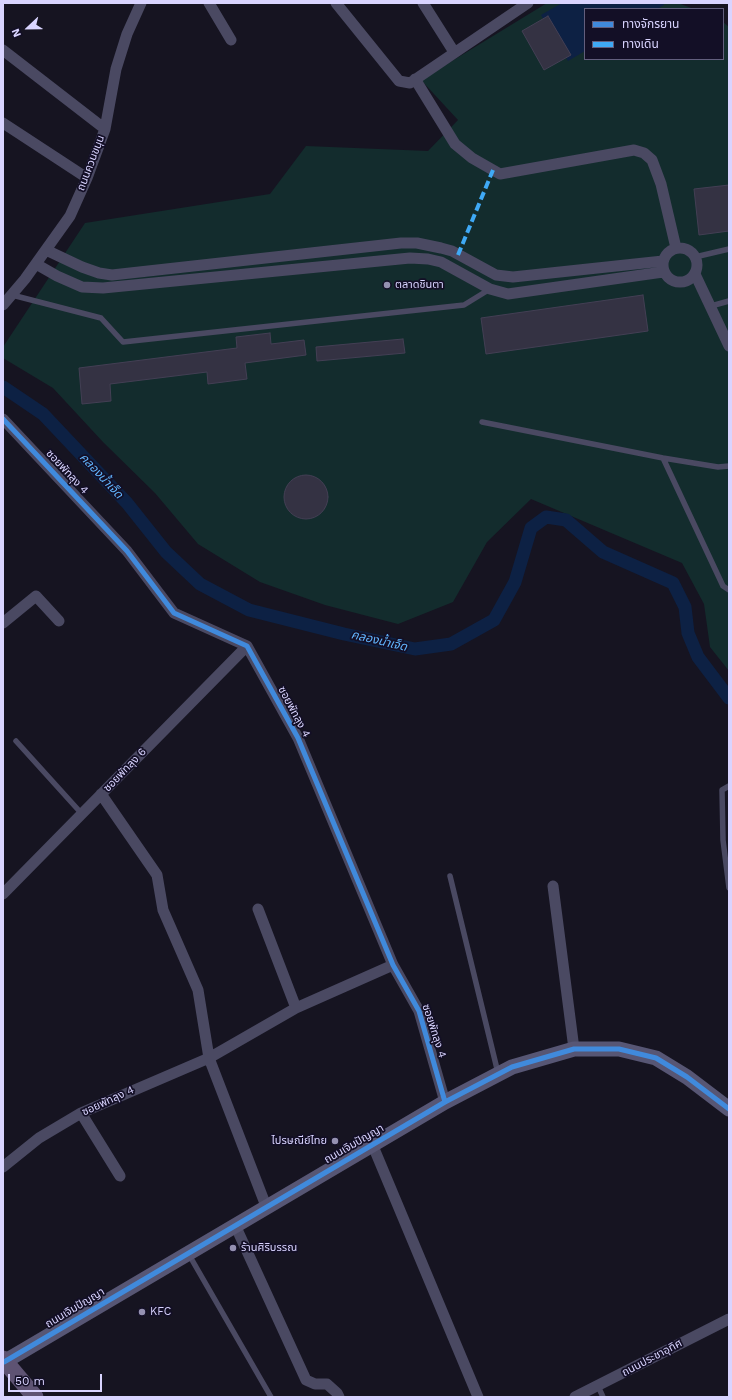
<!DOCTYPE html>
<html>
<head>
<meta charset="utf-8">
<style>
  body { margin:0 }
  #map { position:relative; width:732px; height:1400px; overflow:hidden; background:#161421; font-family:"Work Sans","Noto Sans Thai",sans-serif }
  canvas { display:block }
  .frame { position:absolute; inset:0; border:4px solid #d9d4ff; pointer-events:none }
  .legend { position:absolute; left:584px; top:8px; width:140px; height:52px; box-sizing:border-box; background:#130f26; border:1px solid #625e7d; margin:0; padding:5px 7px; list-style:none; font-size:12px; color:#d9d4ff }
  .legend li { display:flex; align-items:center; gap:8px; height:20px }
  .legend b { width:20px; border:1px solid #625e7d }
  .north { position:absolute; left:8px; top:8px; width:40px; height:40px; -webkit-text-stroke:3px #130f26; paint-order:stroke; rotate:248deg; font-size:11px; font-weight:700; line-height:16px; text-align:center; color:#d9d4ff }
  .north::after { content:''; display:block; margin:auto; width:14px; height:18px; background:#d9d4ff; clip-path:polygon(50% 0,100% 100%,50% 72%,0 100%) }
  .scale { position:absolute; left:8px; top:1374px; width:94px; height:18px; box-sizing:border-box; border:2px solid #d9d4ff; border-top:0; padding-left:5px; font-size:12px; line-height:14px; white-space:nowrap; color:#d9d4ff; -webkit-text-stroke:3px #130f26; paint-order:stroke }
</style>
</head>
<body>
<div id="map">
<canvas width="732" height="1400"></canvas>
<div class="frame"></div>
<ul class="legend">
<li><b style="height:5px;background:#408adc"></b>ทางจักรยาน</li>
<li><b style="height:5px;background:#3fa9f5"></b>ทางเดิน</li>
</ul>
<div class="north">N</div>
<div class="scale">50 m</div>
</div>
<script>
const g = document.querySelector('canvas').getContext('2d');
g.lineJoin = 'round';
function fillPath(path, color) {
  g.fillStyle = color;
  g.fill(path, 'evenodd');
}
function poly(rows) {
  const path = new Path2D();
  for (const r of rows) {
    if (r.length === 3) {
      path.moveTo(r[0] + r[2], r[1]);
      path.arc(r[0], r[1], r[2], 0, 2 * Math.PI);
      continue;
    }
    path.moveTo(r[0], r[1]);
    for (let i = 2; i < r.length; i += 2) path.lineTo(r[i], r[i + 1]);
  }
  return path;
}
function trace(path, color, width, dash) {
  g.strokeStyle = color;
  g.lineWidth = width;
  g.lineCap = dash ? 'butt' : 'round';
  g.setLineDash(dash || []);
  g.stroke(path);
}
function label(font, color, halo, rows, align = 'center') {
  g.font = font + ' "Work Sans","Noto Sans Thai",sans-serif';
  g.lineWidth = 3.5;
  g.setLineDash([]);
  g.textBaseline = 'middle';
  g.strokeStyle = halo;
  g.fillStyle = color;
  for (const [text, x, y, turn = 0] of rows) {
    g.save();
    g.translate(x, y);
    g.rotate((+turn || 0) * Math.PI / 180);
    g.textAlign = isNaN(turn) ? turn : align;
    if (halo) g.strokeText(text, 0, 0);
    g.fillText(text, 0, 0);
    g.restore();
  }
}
const green = poly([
  [547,3,678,3,694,9,585,9,585,59,723,59,723,22,729,27,729,671,710,647,704,604,682,563,531,499,487,542,453,602,398,624,325,605,260,582,198,544,155,493,103,442,53,388,3,358,3,347,85,223,270,194,306,146,428,151,458,120,421,80]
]);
const water = poly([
  [562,3,663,3,664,5,657,9,585,9,585,51,568,61,541,15]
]);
const canal = poly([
  [3,387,43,414,127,503,166,552,200,584,249,610,344,634,415,649,451,644,494,620,515,582,531,528,546,517,566,520,603,552,673,583,685,607,688,633,698,657,729,698]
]);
const building = poly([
  [548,16,571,55,544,70,522,31,548,16],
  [729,185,729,231,699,235,694,189,729,185],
  [643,295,648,331,486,354,481,318,643,295],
  [270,333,271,344,304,340,306,355,245,363,247,379,208,384,207,372,110,384,111,401,82,404,79,368,237,348,236,337,270,333],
  [403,339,405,353,317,361,316,347,403,339],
  [306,497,22]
]);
const lane = poly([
  [695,257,729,249],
  [12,295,101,318,123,342,464,305,490,289],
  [711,306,729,301],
  [482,422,663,458,718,467,729,466],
  [663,458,723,586,729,590],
  [16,741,82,814],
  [729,786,722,790,723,840,729,888],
  [450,876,498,1073],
  [188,1253,271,1397],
  [598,1386,603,1397]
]);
const street = poly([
  [209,3,231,40],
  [336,3,399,81,410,83,528,3],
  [423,3,454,52],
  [3,50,105,129],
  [415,79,455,144,472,158,500,174,634,150,644,153,652,160,661,184,676,248],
  [3,123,87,178],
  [680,265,17],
  [46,250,82,267,99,273,112,275,401,243,417,243,441,248,452,251,496,275,513,277,663,261],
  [36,264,57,276,82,287,103,288,410,258,428,259,441,262,490,289,508,294,663,272],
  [695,274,729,346],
  [3,305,25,279,70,216,87,178,105,129,116,69,127,34,141,3],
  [3,419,127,551,174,613,247,646,298,738,393,965,419,1011,445,1102],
  [3,623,36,596,59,621],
  [101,794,157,875,163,910,198,990,209,1058,266,1206],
  [553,886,574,1049],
  [3,894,247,646],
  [258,909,296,1008],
  [81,1113,120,1176],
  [373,1146,478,1397],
  [3,1167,39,1138,81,1113,209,1058,296,1008,393,965],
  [235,1225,306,1380,315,1384,327,1384,337,1393,339,1397],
  [575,1397,729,1319]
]);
const secondary = poly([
  [4,1362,445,1102,512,1067,574,1049,619,1049,656,1058,687,1077,729,1109]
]);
const primary = poly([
  [3,1359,35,1397]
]);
const quiet = poly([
  [458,255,493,170]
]);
const cycleway = poly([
  [3,419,127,551,174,613,247,646,298,738,393,965,419,1011,445,1102],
  [4,1362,445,1102,512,1067,574,1049,619,1049,656,1058,687,1077,729,1109]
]);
const markers = [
  [387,285,4,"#9591b1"],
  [335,1141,4,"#9591b1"],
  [233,1248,4,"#9591b1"],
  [142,1312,4,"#9591b1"]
];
const streetNames = [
  ["ถนนควนขนุน",91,163,-69],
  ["ซอยพัทลุง 4",67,472,47],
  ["ซอยพัทลุง 4",294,712,62],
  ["ซอยพัทลุง 6",125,770,-46],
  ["ซอยพัทลุง 4",434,1031,72],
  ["ซอยพัทลุง 4",108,1101,-25],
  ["ถนนเจิมปัญญา",354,1144,-30],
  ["ถนนเจิมปัญญา",75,1308,-31],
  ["ถนนประชาอุทิศ",652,1358,-28]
];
const poiNames = [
  ["ตลาดชินตา",395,285],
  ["ไปรษณีย์ไทย",327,1141,"right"],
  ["ร้านศิริบรรณ",241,1248],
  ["KFC",150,1312]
];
const waterNames = [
  ["คลองน้ำเจ็ด",101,476,47],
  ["คลองน้ำเจ็ด",379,641,13]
];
fillPath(green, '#132c2d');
fillPath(water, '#0d2144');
trace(canal, '#0d2144', 13);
fillPath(building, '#343243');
trace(building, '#433f54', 1);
trace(lane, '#4a4962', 5.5);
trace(street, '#4a4962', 11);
trace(secondary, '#575674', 15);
trace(primary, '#5e5373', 17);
trace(quiet, '#3fa9f5', 4, [8, 4]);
trace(cycleway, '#408adc', 5);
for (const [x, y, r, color] of markers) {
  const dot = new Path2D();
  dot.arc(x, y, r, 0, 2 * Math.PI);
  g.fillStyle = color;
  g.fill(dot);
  trace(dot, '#130f26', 1.5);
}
label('11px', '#d9d4ff', '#130f26', streetNames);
label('11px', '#d9d4ff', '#130f26', poiNames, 'left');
label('italic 12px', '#62b6ff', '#130f26', waterNames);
</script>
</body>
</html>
